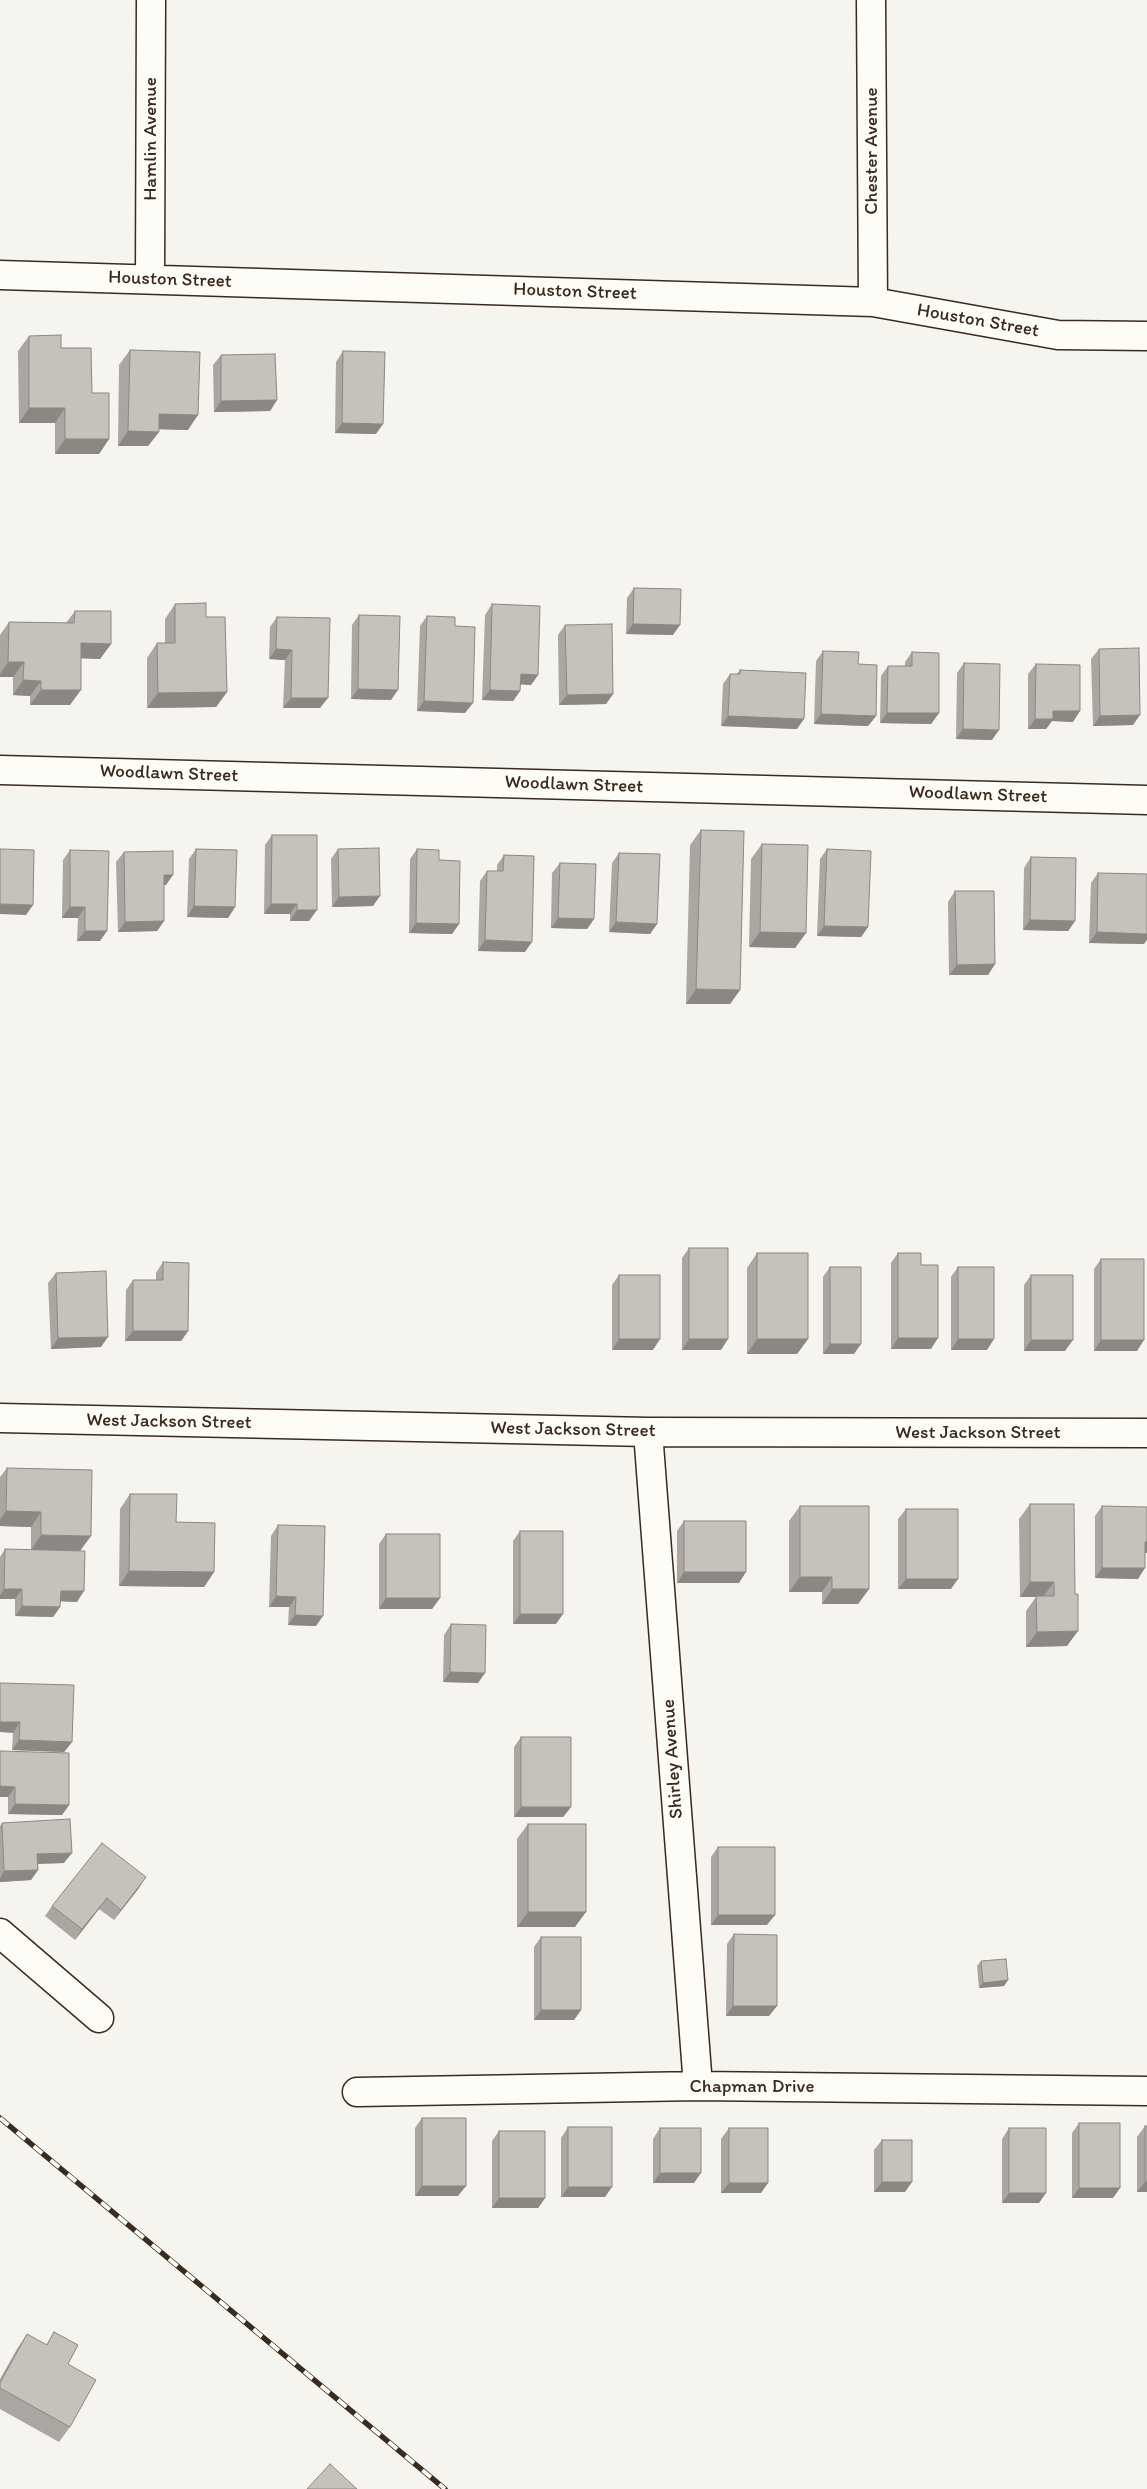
<!DOCTYPE html>
<html>
<head>
<meta charset="utf-8">
<style>
  body { margin:0 }
  canvas { display:block; background:#f5f4ee }
</style>
</head>
<body>
<canvas width="1147" height="2489"></canvas>
<script>
const g = document.querySelector('canvas').getContext('2d');
g.lineJoin = 'round';
function poly(rows) {
  const path = new Path2D();
  for (const r of rows) {
    path.moveTo(r[0], r[1]);
    for (let i = 2; i < r.length; i += 2) path.lineTo(r[i], r[i + 1]);
  }
  return path;
}
function trace(path, color, width, dash) {
  g.strokeStyle = color;
  g.lineWidth = width;
  g.lineCap = dash ? 'butt' : 'round';
  g.setLineDash(dash || []);
  g.stroke(path);
}
function fillPath(path, color) {
  g.fillStyle = color;
  g.fill(path, 'evenodd');
}
function label(font, color, halo, rows, align = 'center') {
  g.font = font + ' Itim,sans-serif';
  g.lineWidth = 4;
  g.setLineDash([]);
  g.textBaseline = 'middle';
  g.strokeStyle = halo;
  g.fillStyle = color;
  for (const [text, x, y, turn = 0] of rows) {
    g.save();
    g.translate(x, y);
    g.rotate((+turn || 0) * Math.PI / 180);
    g.textAlign = isNaN(turn) ? turn : align;
    if (halo) g.strokeText(text, 0, 0);
    g.fillText(text, 0, 0);
    g.restore();
  }
}
const minor = poly([
  [871,0,873,302],
  [0,275,873,302,1058,335,1147,336],
  [150,279,151,0],
  [0,770,1147,800],
  [0,1418,648,1432,1147,1433],
  [648,1432,698,2086],
  [0,1933,99,2018],
  [357,2092,698,2086,1147,2091]
]);
const rail = poly([
  [0,2118,445,2489]
]);
const wall = poly([
  [29,336,61,348,109,439,99,454,55,454,55,423,19,423,18,351],
  [130,350,188,430,159,429,159,432,148,446,118,446,119,365],
  [343,351,376,434,335,433,336,362],
  [221,355,277,400,270,411,214,412,213,365],
  [634,588,673,635,626,634,627,598],
  [175,604,206,617,227,692,216,707,147,708,147,658,157,643,165,643,165,619],
  [492,604,538,675,531,685,520,684,520,691,513,701,482,700,485,615],
  [75,611,111,644,100,659,81,658,70,705,30,705,30,696,13,695,13,677,0,677,0,635,9,622,66,623],
  [359,615,391,700,351,699,352,625],
  [427,616,455,626,465,713,417,711,420,626],
  [277,617,320,708,283,708,285,660,269,659,270,627],
  [565,625,613,694,606,704,559,705,558,635],
  [1099,649,1133,725,1093,726,1091,659],
  [823,651,858,664,876,716,868,726,814,724,816,661],
  [912,652,939,713,931,724,880,723,881,676,888,666,905,666,905,662],
  [964,663,992,740,956,739,957,673],
  [1036,664,1073,722,1052,721,1046,729,1028,729,1028,674],
  [740,670,797,729,721,726,723,684,730,674,737,674],
  [701,830,740,990,730,1004,686,1004,690,845],
  [272,835,309,921,290,921,290,914,264,914,265,845],
  [762,844,806,933,795,948,749,947,751,859],
  [196,849,235,907,228,918,187,917,189,859],
  [338,849,373,906,332,907,331,859],
  [417,849,439,860,459,924,452,934,409,933,410,859],
  [827,849,868,927,861,937,817,936,820,859],
  [70,850,100,941,77,941,78,918,62,918,63,860],
  [124,852,166,885,164,885,164,921,157,931,118,932,116,862],
  [619,853,657,924,650,934,609,932,612,863],
  [504,855,525,952,478,951,480,881,487,871,497,871,497,865],
  [1031,857,1075,921,1068,931,1023,930,1024,868],
  [560,863,594,919,587,929,551,928,552,873],
  [1098,873,1144,944,1089,943,1091,883],
  [955,891,995,964,988,975,949,975,948,902],
  [689,1248,721,1350,682,1350,682,1258],
  [757,1253,808,1339,797,1354,747,1354,747,1268],
  [898,1253,921,1265,931,1349,891,1349,891,1263],
  [1101,1259,1137,1351,1094,1351,1094,1269],
  [163,1262,188,1331,181,1341,125,1341,126,1290,133,1280,156,1280,156,1273],
  [830,1267,854,1354,823,1354,823,1277],
  [958,1267,987,1350,951,1350,951,1277],
  [56,1273,101,1347,51,1349,48,1283],
  [619,1275,653,1350,612,1350,612,1285],
  [1031,1275,1065,1351,1024,1351,1024,1285],
  [7,1468,92,1470,31,1550,31,1527,0,1526,0,1477],
  [130,1494,214,1572,204,1587,119,1586,120,1509],
  [1030,1504,1075,1594,1067,1646,1026,1647,1026,1611,1036,1597,1020,1597,1019,1519],
  [800,1506,869,1589,858,1604,822,1604,822,1592,789,1592,789,1521],
  [1102,1506,1147,1553,1145,1553,1138,1579,1095,1578,1095,1516],
  [906,1509,951,1589,898,1589,898,1519],
  [684,1521,739,1583,677,1583,677,1531],
  [278,1525,316,1626,288,1625,289,1607,269,1607,271,1536],
  [520,1531,556,1624,513,1624,513,1541],
  [386,1534,440,1598,432,1609,379,1609,379,1544],
  [5,1549,77,1602,60,1601,60,1607,53,1617,15,1616,15,1599,0,1599,0,1557],
  [451,1624,478,1683,443,1682,444,1635],
  [0,1683,72,1742,64,1752,12,1750,13,1733],
  [521,1737,571,1807,563,1817,514,1817,514,1747],
  [0,1751,69,1805,62,1815,8,1814,8,1797,0,1797],
  [2,1823,64,1863,38,1864,38,1870,31,1880,0,1882,0,1826],
  [528,1824,575,1927,517,1927,517,1839],
  [718,1847,767,1925,711,1925,711,1857],
  [139,1888,114,1920,99,1909,75,1940,45,1916,52,1906],
  [734,1934,769,2016,726,2016,727,1944],
  [541,1937,581,2010,574,2020,534,2020,534,1947],
  [981,1961,1008,1980,1004,1986,979,1988,977,1966],
  [422,2118,458,2196,415,2196,415,2128],
  [1079,2123,1113,2198,1072,2198,1072,2133],
  [1145,2126,1147,2192,1137,2192,1137,2137],
  [568,2127,605,2197,561,2197,561,2138],
  [660,2128,694,2183,653,2183,653,2139],
  [729,2128,761,2193,721,2193,721,2139],
  [1009,2128,1039,2203,1002,2203,1002,2139],
  [499,2131,545,2198,538,2208,492,2208,492,2141],
  [882,2140,905,2192,874,2192,874,2150],
  [54,2332,70,2427,59,2442,0,2409,0,2379,17,2349,27,2334,46,2345]
]);
const shadedWall = poly([
  [277,400,270,411,214,412,221,401],
  [29,408,65,408,55,423,19,423],
  [159,414,198,415,188,430,149,429],
  [342,423,383,424,376,434,335,433],
  [128,431,159,432,148,446,118,446],
  [65,439,109,439,99,454,55,454],
  [633,624,680,625,673,635,626,634],
  [81,643,111,644,100,659,71,658],
  [276,649,292,650,285,660,269,659],
  [8,662,24,662,13,677,0,677,0,674],
  [521,674,538,675,531,685,513,684],
  [23,680,41,681,30,696,13,695],
  [358,689,398,690,391,700,351,699],
  [41,690,81,690,70,705,30,705],
  [490,690,520,691,513,701,482,700],
  [227,692,216,707,147,708,158,693],
  [613,694,606,704,559,705,567,695],
  [291,698,328,698,320,708,283,708],
  [424,701,473,703,465,713,417,711],
  [1053,711,1080,711,1073,722,1052,721,1046,729,1028,729,1035,719],
  [887,713,939,713,931,724,880,723],
  [821,714,876,716,868,726,814,724],
  [1140,715,1133,725,1093,726,1100,716],
  [728,716,804,719,797,729,721,726],
  [963,729,999,730,992,740,956,739],
  [164,875,173,875,166,885,156,885],
  [380,896,373,906,332,907,339,897],
  [0,904,33,905,26,915,0,914],
  [271,904,297,904,290,914,264,914],
  [194,906,235,907,228,918,187,917],
  [70,907,85,907,78,918,62,918],
  [297,910,317,910,309,921,290,921],
  [558,918,594,919,587,929,551,928],
  [1030,920,1075,921,1068,931,1023,930],
  [164,921,157,931,118,932,125,922],
  [616,922,657,924,650,934,609,932],
  [416,923,459,924,452,934,409,933],
  [824,926,868,927,861,937,817,936],
  [85,931,107,931,100,941,77,941],
  [760,932,806,933,795,948,749,947],
  [1097,932,1147,934,1147,940,1144,944,1089,943],
  [485,940,532,942,525,952,478,951],
  [995,964,988,975,949,975,957,965],
  [696,989,740,990,730,1004,686,1004],
  [133,1331,188,1331,181,1341,125,1341],
  [108,1337,101,1347,51,1349,58,1338],
  [898,1338,938,1338,931,1349,891,1349],
  [619,1339,660,1339,653,1350,612,1350],
  [689,1339,728,1339,721,1350,682,1350],
  [757,1339,808,1339,797,1354,747,1354],
  [958,1339,994,1339,987,1350,951,1350],
  [1031,1340,1073,1340,1065,1351,1024,1351],
  [1101,1340,1144,1340,1137,1351,1094,1351],
  [830,1344,861,1344,854,1354,823,1354],
  [6,1511,41,1512,31,1527,0,1526,0,1520],
  [41,1535,91,1536,80,1551,31,1550],
  [1145,1542,1147,1542,1147,1553,1138,1553],
  [1102,1568,1145,1568,1138,1579,1095,1578],
  [129,1571,214,1572,204,1587,119,1586],
  [684,1572,746,1572,739,1583,677,1583],
  [800,1577,832,1577,822,1592,789,1592],
  [906,1579,958,1579,951,1589,898,1589],
  [1030,1582,1054,1582,1043,1597,1020,1597],
  [4,1589,22,1589,15,1599,0,1599,0,1595],
  [832,1589,869,1589,858,1604,822,1604],
  [61,1591,84,1591,77,1602,53,1601],
  [276,1596,296,1597,289,1607,269,1607],
  [386,1598,440,1598,432,1609,379,1609],
  [22,1606,60,1607,53,1617,15,1616],
  [520,1614,563,1614,556,1624,513,1624],
  [295,1615,323,1616,316,1626,288,1625],
  [1078,1631,1067,1646,1026,1647,1037,1632],
  [450,1672,485,1673,478,1683,443,1682],
  [0,1722,20,1722,13,1733,0,1732],
  [19,1740,72,1742,64,1752,12,1750],
  [0,1786,15,1787,8,1797,0,1797],
  [15,1804,69,1805,62,1815,8,1814],
  [521,1807,571,1807,563,1817,514,1817],
  [72,1853,64,1863,30,1864,37,1854],
  [38,1870,31,1880,0,1882,0,1878,4,1871],
  [146,1877,139,1888,114,1920,121,1910],
  [107,1898,99,1909,75,1940,82,1929],
  [528,1912,586,1912,575,1927,517,1927],
  [718,1915,775,1915,767,1925,711,1925],
  [1008,1980,1004,1986,979,1988,983,1983],
  [733,2006,777,2006,769,2016,726,2016],
  [541,2010,581,2010,574,2020,534,2020],
  [660,2173,701,2173,694,2183,653,2183],
  [882,2182,912,2182,905,2192,874,2192],
  [1145,2182,1147,2182,1147,2192,1137,2192],
  [729,2183,768,2183,761,2193,721,2193],
  [422,2186,466,2186,458,2196,415,2196],
  [568,2187,612,2187,605,2197,561,2197],
  [1079,2188,1120,2188,1113,2198,1072,2198],
  [1009,2193,1046,2193,1039,2203,1002,2203],
  [499,2198,545,2198,538,2208,492,2208]
]);
const building = poly([
  [61,335,61,348,91,348,92,393,109,393,109,439,65,439,65,408,29,408,29,336,61,335],
  [130,350,200,352,198,415,159,414,159,432,128,431,130,350],
  [343,351,385,352,383,424,342,423,343,351],
  [275,354,277,400,221,401,221,355,275,354],
  [634,588,681,589,680,625,633,624,634,588],
  [206,603,206,617,225,617,227,692,158,693,157,643,175,643,175,604,206,603],
  [492,604,540,606,538,675,521,674,520,691,490,690,492,604],
  [75,611,111,611,111,644,81,643,81,690,41,690,41,681,23,680,24,662,8,662,9,622,74,623,75,611],
  [359,615,400,616,398,690,358,689,359,615],
  [427,616,455,617,455,626,475,627,473,703,424,701,427,616],
  [277,617,330,618,328,698,291,698,292,650,276,649,277,617],
  [612,624,613,694,567,695,565,625,612,624],
  [1139,648,1140,715,1100,716,1099,649,1139,648],
  [823,651,859,652,858,664,877,665,876,716,821,714,823,651],
  [912,652,939,653,939,713,887,713,888,666,912,666,912,652],
  [964,663,1000,664,999,730,963,729,964,663],
  [1036,664,1080,665,1080,711,1053,711,1053,719,1035,719,1036,664],
  [740,670,806,673,804,719,728,716,730,674,740,674,740,670],
  [701,830,744,831,740,990,696,989,701,830],
  [272,835,317,835,317,910,297,910,297,904,271,904,272,835],
  [762,844,808,845,806,933,760,932,762,844],
  [379,848,380,896,339,897,338,849,379,848],
  [0,849,34,850,33,905,0,904,0,849],
  [196,849,237,850,235,907,194,906,196,849],
  [417,849,439,850,439,860,460,861,459,924,416,923,417,849],
  [827,849,871,851,868,927,824,926,827,849],
  [70,850,109,851,107,931,85,931,85,907,70,907,70,850],
  [173,851,173,875,164,875,164,921,125,922,124,852,173,851],
  [619,853,660,854,657,924,616,922,619,853],
  [504,855,534,856,532,942,485,940,487,871,503,871,504,855],
  [1031,857,1076,858,1075,921,1030,920,1031,857],
  [560,863,596,864,594,919,558,918,560,863],
  [1098,873,1147,874,1147,934,1097,932,1098,873],
  [955,891,994,891,995,964,957,965,955,891],
  [689,1248,728,1248,728,1339,689,1339,689,1248],
  [757,1253,808,1253,808,1339,757,1339,757,1253],
  [898,1253,921,1253,921,1265,938,1265,938,1338,898,1338,898,1253],
  [1101,1259,1144,1259,1144,1340,1101,1340,1101,1259],
  [163,1262,189,1263,188,1331,133,1331,133,1280,163,1280,163,1262],
  [830,1267,861,1267,861,1344,830,1344,830,1267],
  [958,1267,994,1267,994,1339,958,1339,958,1267],
  [106,1271,108,1337,58,1338,56,1273,106,1271],
  [619,1275,660,1275,660,1339,619,1339,619,1275],
  [1031,1275,1073,1275,1073,1340,1031,1340,1031,1275],
  [7,1468,92,1470,91,1536,41,1535,41,1512,6,1511,7,1468],
  [130,1494,177,1494,176,1522,215,1523,214,1572,129,1571,130,1494],
  [1030,1504,1074,1504,1075,1594,1078,1594,1078,1631,1037,1632,1036,1596,1054,1596,1054,1582,1030,1582,1030,1504],
  [800,1506,869,1506,869,1589,832,1589,832,1577,800,1577,800,1506],
  [1102,1506,1147,1507,1147,1542,1145,1542,1145,1568,1102,1568,1102,1506],
  [906,1509,958,1509,958,1579,906,1579,906,1509],
  [684,1521,746,1521,746,1572,684,1572,684,1521],
  [278,1525,325,1526,323,1616,295,1615,296,1597,276,1596,278,1525],
  [520,1531,563,1531,563,1614,520,1614,520,1531],
  [386,1534,440,1534,440,1598,386,1598,386,1534],
  [5,1549,85,1551,84,1591,61,1591,60,1607,22,1606,22,1589,4,1589,5,1549],
  [451,1624,486,1625,485,1673,450,1672,451,1624],
  [0,1683,74,1685,72,1742,19,1740,20,1722,0,1722,0,1683],
  [521,1737,571,1737,571,1807,521,1807,521,1737],
  [0,1751,69,1753,69,1805,15,1804,15,1787,0,1786,0,1751],
  [70,1819,72,1853,37,1854,38,1870,4,1871,2,1823,70,1819],
  [528,1824,586,1824,586,1912,528,1912,528,1824],
  [102,1843,146,1877,121,1910,107,1898,82,1929,52,1906,102,1843],
  [718,1847,775,1847,775,1915,718,1915,718,1847],
  [734,1934,777,1935,777,2006,733,2006,734,1934],
  [541,1937,581,1937,581,2010,541,2010,541,1937],
  [1006,1959,1008,1980,983,1983,981,1961,1006,1959],
  [422,2118,466,2118,466,2186,422,2186,422,2118],
  [1079,2123,1120,2123,1120,2188,1079,2188,1079,2123],
  [1145,2126,1147,2126,1147,2182,1145,2182,1145,2126],
  [568,2127,612,2127,612,2187,568,2187,568,2127],
  [660,2128,701,2128,701,2173,660,2173,660,2128],
  [729,2128,768,2128,768,2183,729,2183,729,2128],
  [1009,2128,1046,2128,1046,2193,1009,2193,1009,2128],
  [499,2131,545,2131,545,2198,499,2198,499,2131],
  [882,2140,912,2140,912,2182,882,2182,882,2140],
  [54,2332,78,2345,68,2364,96,2380,70,2427,0,2388,0,2383,27,2334,47,2345,54,2332],
  [330,2464,357,2489,307,2489,330,2464]
]);
const streetNames = [
  ["Hamlin Avenue",151,139,-90],
  ["Chester Avenue",872,151,-90],
  ["Houston Street",170,280,2],
  ["Houston Street",575,292,2],
  ["Houston Street",978,321,10],
  ["Woodlawn Street",169,774,2],
  ["Woodlawn Street",574,785,2],
  ["Woodlawn Street",978,795,2],
  ["West Jackson Street",169,1422,1],
  ["West Jackson Street",573,1430,1],
  ["West Jackson Street",978,1433],
  ["Shirley Avenue",673,1759,-94],
  ["Chapman Drive",752,2087]
];
trace(minor, '#3b2a1e', 31);
trace(minor, '#fdfcf7', 28);
trace(rail, '#3b2a1e', 5.5);
trace(rail, '#fdfcf7', 4, [11]);
fillPath(wall, '#aba6a1');
fillPath(shadedWall, '#8b8783');
fillPath(building, '#c7c1bb');
trace(building, '#8b8783', 1);
label('19px', '#3b2a1e', '#fdfcf7', streetNames);
</script>
</body>
</html>
